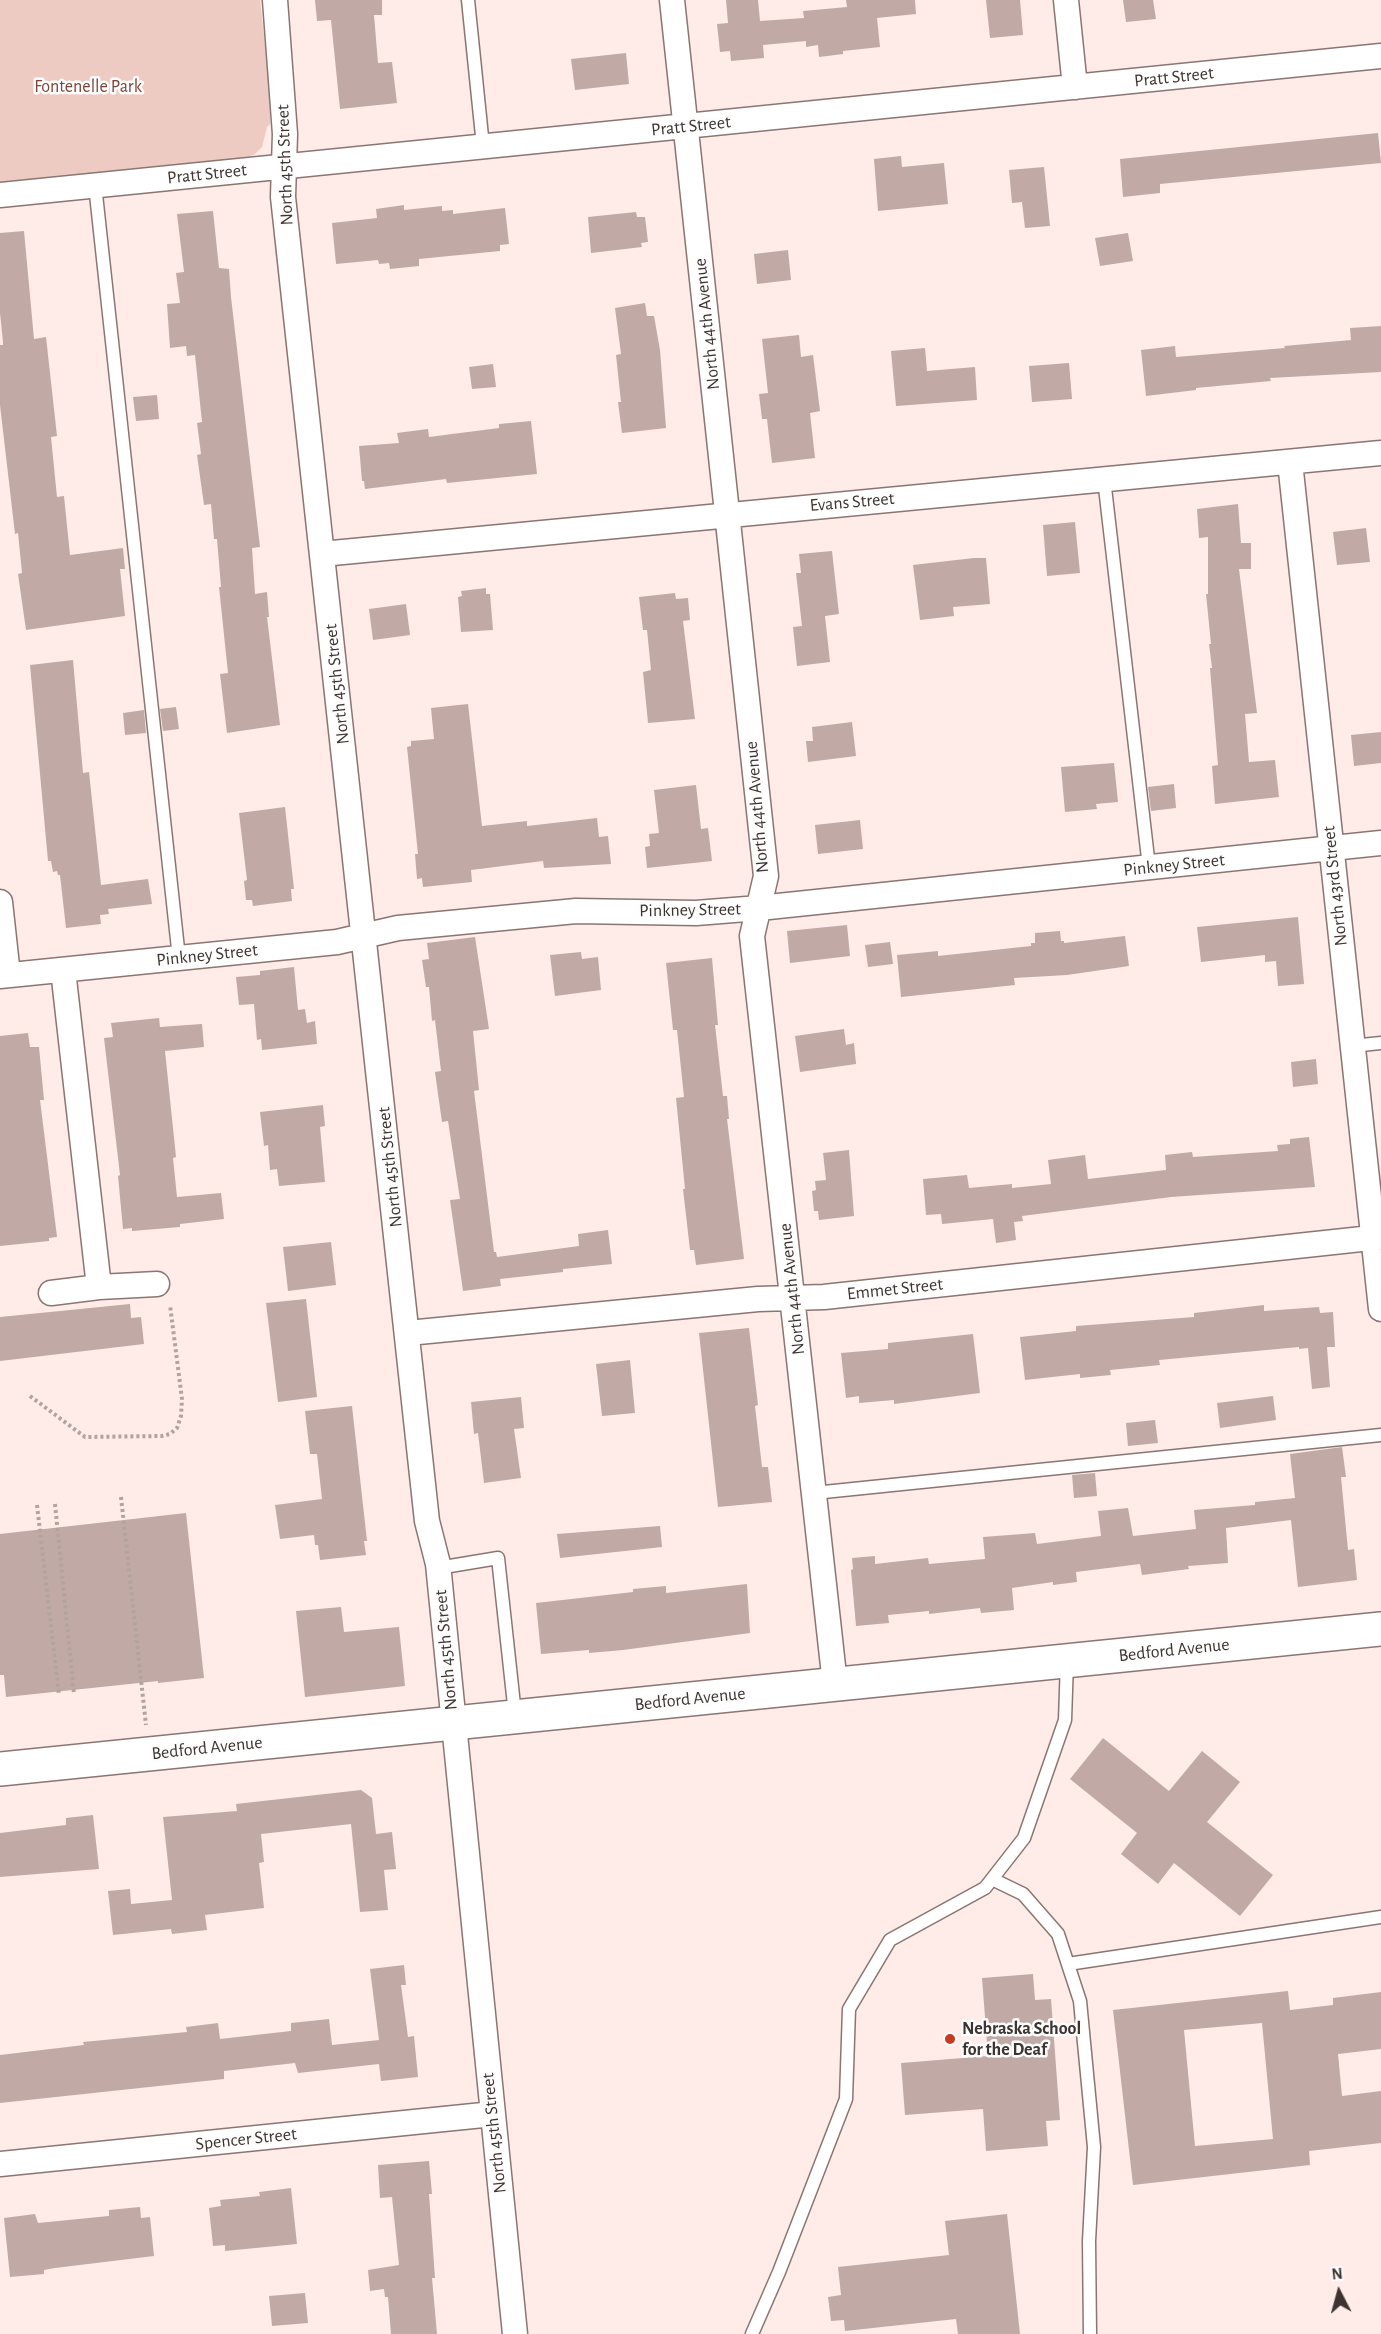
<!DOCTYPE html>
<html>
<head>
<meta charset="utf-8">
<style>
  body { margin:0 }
  #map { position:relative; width:1381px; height:2334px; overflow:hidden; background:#ffebe7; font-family:"Alegreya Sans",sans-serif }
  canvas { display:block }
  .north { position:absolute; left:1309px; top:2262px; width:60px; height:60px; -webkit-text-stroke:4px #fdfdfd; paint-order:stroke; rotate:354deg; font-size:16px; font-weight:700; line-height:24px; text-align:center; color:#3d3431 }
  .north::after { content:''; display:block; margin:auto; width:21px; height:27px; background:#3d3431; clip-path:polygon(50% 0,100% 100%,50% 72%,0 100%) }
</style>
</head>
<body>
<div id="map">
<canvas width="1381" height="2334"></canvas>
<div class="north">N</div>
</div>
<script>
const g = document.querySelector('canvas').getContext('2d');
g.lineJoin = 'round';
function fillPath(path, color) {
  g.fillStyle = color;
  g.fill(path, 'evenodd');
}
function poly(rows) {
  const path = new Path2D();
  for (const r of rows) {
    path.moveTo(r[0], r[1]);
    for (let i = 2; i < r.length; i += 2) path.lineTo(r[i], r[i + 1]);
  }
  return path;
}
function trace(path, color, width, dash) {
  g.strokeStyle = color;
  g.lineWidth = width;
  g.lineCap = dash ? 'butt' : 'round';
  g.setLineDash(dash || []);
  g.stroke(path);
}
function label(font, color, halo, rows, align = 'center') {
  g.font = font + ' "Alegreya Sans",sans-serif';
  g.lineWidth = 5;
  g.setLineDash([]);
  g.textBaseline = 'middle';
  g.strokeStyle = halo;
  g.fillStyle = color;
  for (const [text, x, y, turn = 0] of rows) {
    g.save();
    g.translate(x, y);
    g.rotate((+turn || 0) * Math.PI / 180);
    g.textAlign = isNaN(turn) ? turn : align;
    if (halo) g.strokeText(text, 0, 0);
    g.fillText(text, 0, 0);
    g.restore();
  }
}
const green = poly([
  [0,0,260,0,270,90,270,124,267,127,262,147,254,155,244,158,190,163,180,169,120,174,115,171,0,182]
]);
const building = poly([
  [315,0,382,0,382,15,374,15,378,63,392,62,397,103,340,109,331,20,317,21],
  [726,0,758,0,760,21,804,18,803,11,847,7,846,0,915,0,916,14,877,18,880,47,843,51,843,54,819,57,818,45,806,47,806,41,763,45,764,58,731,61,730,51,720,52,717,24,728,23],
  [986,0,1020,0,1023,35,990,38],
  [1123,0,1153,0,1156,19,1126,22],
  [626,53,629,84,575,90,571,59],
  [1378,133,1381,163,1160,184,1160,193,1123,197,1120,159],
  [901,156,902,167,944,163,948,204,878,211,874,159],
  [1044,167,1050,226,1025,228,1022,202,1012,203,1009,170],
  [404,205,404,210,442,206,442,211,453,210,453,214,505,208,509,244,500,245,500,251,419,259,419,266,390,269,389,263,379,264,378,260,336,264,332,223,377,218,376,209],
  [213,211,219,268,229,269,231,297,260,547,252,548,255,594,267,592,269,617,267,617,280,725,227,733,220,674,228,673,219,587,221,587,217,539,214,539,211,504,204,505,197,455,201,454,197,423,202,422,195,355,187,356,186,346,170,348,167,304,180,303,176,273,184,272,177,214],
  [636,212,637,217,645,217,648,242,641,243,642,247,591,253,588,217],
  [24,231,34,339,46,337,57,436,51,437,57,497,64,496,70,555,123,548,125,569,120,569,125,616,26,630,18,574,22,573,18,533,15,534,0,405,0,345,3,345,3,342,0,313,0,233],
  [1128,233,1133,261,1100,266,1095,238],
  [788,250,791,280,757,284,754,254],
  [645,303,647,316,654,316,660,350,666,428,622,433,618,402,621,402,616,355,621,354,615,308],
  [1381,326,1381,372,1270,378,1271,381,1196,388,1196,390,1146,396,1141,350,1175,346,1176,357,1285,348,1284,346,1351,340,1350,328],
  [799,335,801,357,813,355,820,411,810,413,815,458,772,463,767,419,762,419,759,394,768,393,762,339],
  [925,348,927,371,975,367,977,400,896,406,891,351],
  [1069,363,1072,399,1032,402,1029,366],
  [493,364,496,387,472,389,469,367],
  [157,395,159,419,136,421,133,397],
  [531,421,537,474,447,483,446,479,365,489,364,481,362,481,359,446,399,443,397,433,428,429,429,437,499,428,499,424],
  [1238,504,1241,543,1251,543,1251,569,1239,569,1257,713,1245,714,1249,762,1275,760,1279,797,1215,804,1212,766,1218,765,1210,668,1212,668,1209,644,1211,644,1206,594,1208,594,1208,537,1199,538,1197,509],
  [1075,522,1080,573,1047,576,1043,525],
  [1366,528,1370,562,1337,565,1333,532],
  [832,551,839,614,825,616,830,662,797,666,793,627,802,626,796,573,801,573,799,554],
  [974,558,986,558,990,604,953,607,954,616,920,620,913,565],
  [486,588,486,594,490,594,493,630,461,632,458,597,462,596,461,591],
  [675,593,676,599,688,598,690,620,683,621,695,719,648,723,643,672,651,670,647,630,643,630,639,597],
  [406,604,410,635,373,640,369,609],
  [73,660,83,773,89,772,101,885,148,879,152,904,108,909,109,914,100,915,101,924,66,928,60,875,58,875,57,871,53,872,51,861,48,861,30,665],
  [468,704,482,826,527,821,527,826,597,818,599,837,608,836,611,864,544,868,543,861,471,870,472,882,423,887,422,878,417,879,415,854,418,854,407,747,411,746,411,741,434,739,431,708],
  [176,707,179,729,163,731,160,709],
  [144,710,146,733,125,735,123,713],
  [852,722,856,756,808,762,806,741,813,741,812,727],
  [1381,732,1381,763,1354,766,1351,735],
  [1114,763,1118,802,1096,804,1097,809,1065,812,1061,767],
  [1174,784,1176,808,1151,811,1148,787],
  [696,785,701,829,708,828,712,861,647,868,645,847,650,846,649,834,659,833,654,790],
  [285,807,294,889,291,889,292,901,253,906,252,900,246,900,244,881,247,880,239,813],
  [860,820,863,849,818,854,815,825],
  [1298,917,1304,984,1278,986,1276,961,1265,962,1265,955,1201,962,1197,927],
  [847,925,850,956,790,963,787,931],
  [1060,931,1061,941,1064,941,1064,943,1125,936,1129,966,1067,975,1014,978,1015,985,901,997,897,955,938,951,938,956,1031,946,1031,943,1035,943,1035,933],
  [475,937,489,1029,473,1031,479,1090,474,1091,494,1252,496,1252,497,1257,579,1246,578,1234,608,1230,612,1264,563,1269,563,1272,500,1279,501,1286,463,1291,450,1200,460,1199,448,1121,442,1122,438,1094,435,1072,441,1071,435,1020,432,1021,429,987,426,987,422,960,429,959,427,943],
  [890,942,893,964,868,967,865,945],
  [581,952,582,959,598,957,601,990,555,996,550,955],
  [712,958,718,1025,715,1025,723,1096,727,1096,729,1119,727,1119,744,1259,696,1265,694,1250,690,1250,683,1189,685,1189,676,1098,684,1097,677,1030,673,1030,666,963],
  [294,967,298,1010,305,1009,307,1023,315,1021,317,1044,262,1050,261,1039,257,1040,254,1004,239,1005,236,977,260,975,260,971],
  [159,1018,160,1027,202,1024,204,1047,165,1051,176,1157,173,1158,177,1197,221,1193,224,1219,180,1224,180,1227,132,1231,132,1228,123,1229,118,1176,120,1175,104,1038,113,1037,111,1023],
  [844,1029,846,1045,854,1043,856,1064,800,1072,795,1036],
  [28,1033,30,1047,39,1047,44,1100,40,1100,57,1237,49,1238,49,1241,0,1246,0,1036],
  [1316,1059,1318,1084,1293,1087,1291,1062],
  [323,1105,325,1126,320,1127,325,1182,279,1186,277,1169,270,1170,268,1145,264,1146,260,1112],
  [1309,1137,1315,1187,1171,1197,1022,1216,1023,1221,1014,1222,1016,1240,996,1243,993,1219,942,1224,941,1214,926,1215,923,1179,967,1175,969,1188,1012,1184,1012,1188,1051,1184,1048,1160,1085,1155,1088,1179,1166,1170,1165,1155,1192,1152,1193,1157,1278,1151,1277,1145,1290,1144,1290,1139],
  [849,1150,854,1216,819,1220,818,1211,814,1211,812,1191,816,1190,815,1181,826,1180,823,1153],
  [331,1242,336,1285,288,1291,283,1247],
  [306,1299,317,1397,278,1402,266,1303],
  [130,1304,131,1318,141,1317,144,1344,0,1361,0,1317],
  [1264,1305,1264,1311,1319,1307,1320,1313,1333,1312,1335,1347,1327,1347,1330,1387,1312,1389,1308,1348,1299,1349,1299,1347,1159,1360,1160,1365,1110,1370,1111,1375,1080,1378,1080,1374,1025,1380,1020,1337,1076,1331,1076,1326,1194,1317,1194,1313],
  [749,1328,758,1405,755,1406,762,1467,768,1467,772,1502,718,1507,699,1333],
  [973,1334,980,1393,894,1404,894,1400,859,1403,859,1396,846,1398,841,1353,888,1349,888,1343],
  [630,1360,635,1413,602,1416,596,1364],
  [1273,1396,1276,1420,1220,1428,1217,1403],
  [521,1397,524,1428,514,1429,521,1478,484,1483,478,1433,474,1434,471,1402],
  [352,1406,367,1541,364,1541,366,1555,320,1560,318,1545,315,1545,314,1535,280,1539,275,1505,322,1499,317,1454,310,1454,305,1411],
  [1155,1420,1158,1443,1128,1446,1126,1423],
  [1342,1447,1346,1477,1341,1477,1348,1550,1354,1549,1357,1580,1298,1587,1291,1520,1226,1528,1228,1563,1188,1566,1189,1569,1142,1575,1140,1564,1076,1572,1077,1582,1053,1585,1053,1582,1012,1588,1014,1610,981,1613,980,1608,929,1614,929,1611,888,1615,889,1623,856,1626,851,1570,853,1569,852,1558,875,1556,875,1564,928,1558,929,1564,985,1559,983,1537,1035,1533,1037,1544,1101,1536,1098,1511,1128,1508,1133,1536,1196,1529,1194,1510,1255,1505,1255,1502,1295,1498,1290,1454],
  [1095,1473,1097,1496,1074,1498,1072,1475],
  [186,1513,204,1678,158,1683,158,1681,6,1697,4,1675,0,1675,0,1534],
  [660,1526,662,1547,560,1558,557,1534],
  [747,1584,750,1633,623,1650,589,1653,589,1650,541,1654,536,1603,633,1592,633,1589,666,1586,666,1593],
  [341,1607,344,1632,399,1627,405,1686,305,1697,296,1611],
  [1103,1738,1169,1791,1202,1751,1240,1782,1207,1822,1273,1875,1240,1916,1174,1863,1158,1884,1121,1854,1137,1833,1070,1779],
  [361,1790,372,1798,376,1834,392,1832,396,1869,384,1870,388,1910,360,1912,351,1824,261,1834,264,1862,259,1863,264,1908,205,1915,207,1930,172,1934,171,1929,113,1935,108,1891,130,1889,131,1904,172,1900,163,1817,237,1811,236,1804],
  [93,1815,99,1869,0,1877,0,1833,66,1825,66,1818],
  [404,1965,406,1985,401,1985,408,2037,414,2036,418,2077,381,2081,379,2064,298,2073,295,2063,224,2071,224,2079,0,2103,0,2055,84,2045,83,2042,187,2032,186,2027,218,2023,220,2039,291,2031,291,2023,329,2019,332,2045,379,2040,370,1969],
  [1033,1974,1035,2000,1051,1999,1060,2120,1046,2121,1048,2146,986,2151,983,2109,905,2115,901,2063,988,2056,982,1978],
  [1288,1991,1290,2010,1333,2005,1333,1998,1381,1992,1381,2049,1338,2054,1342,2096,1381,2091,1381,2143,1309,2151,1310,2165,1133,2185,1113,2010],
  [1262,2023,1273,2139,1195,2146,1184,2030],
  [429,2161,432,2194,429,2194,435,2278,432,2278,437,2334,391,2334,388,2297,385,2297,384,2289,370,2291,368,2270,399,2265,392,2197,380,2198,378,2165],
  [291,2188,297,2244,225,2251,225,2245,213,2246,209,2208,221,2206,220,2200,260,2196,259,2192],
  [140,2207,141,2218,150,2217,154,2256,55,2268,44,2270,44,2274,10,2277,4,2218,35,2214,38,2223,109,2216,109,2210],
  [1007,2214,1020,2334,958,2334,956,2319,845,2331,844,2320,831,2321,828,2297,841,2295,838,2267,949,2255,945,2221],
  [305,2293,308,2323,272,2326,269,2296]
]);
const path = poly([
  [30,1396,85,1437,162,1436,170,1434,177,1428,181,1416,182,1399,170,1305],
  [121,1497,146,1725],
  [55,1504,74,1694],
  [37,1505,59,1695]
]);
const lane = poly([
  [468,0,483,146],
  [95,185,179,958],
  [1104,479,1149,867],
  [1352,1046,1381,1043],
  [814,1493,1381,1435],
  [438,1568,498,1558,515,1714],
  [992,1879,1023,1894,1058,1934,1080,2001,1094,2147,1089,2241,1090,2334],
  [1068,1964,1381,1917],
  [752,2334,779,2272,846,2099,849,2009,890,1940,985,1888,1024,1838,1065,1720,1067,1661]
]);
const street = poly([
  [275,0,285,134,283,197,427,1521,438,1564,515,2334],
  [672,0,766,876,752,936,835,1684],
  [1066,0,1075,87],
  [0,195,1381,56],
  [1290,462,1381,1309],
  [322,554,1381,453],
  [0,902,8,975],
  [63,970,99,1287],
  [0,976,337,942,398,928,576,911,696,913,759,908,1381,843],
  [51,1293,99,1287,157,1284],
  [408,1333,758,1299,824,1297,1381,1237],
  [0,2164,493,2114]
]);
const secondary = poly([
  [0,1769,1381,1629]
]);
const markers = [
  [950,2039,6,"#c53b20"]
];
const streetNames = [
  ["Pratt Street",1174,77,-6],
  ["Pratt Street",691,126,-6],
  ["North 45th Street",285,165,-92],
  ["Pratt Street",207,174,-6],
  ["North 44th Avenue",707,324,-96],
  ["Evans Street",852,502,-5],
  ["North 45th Street",337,684,-96],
  ["North 44th Avenue",757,807,-95],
  ["Pinkney Street",1174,865,-6],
  ["North 43rd Street",1335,886,-96],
  ["Pinkney Street",690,910,-1],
  ["Pinkney Street",207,955,-6],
  ["North 45th Street",390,1167,-96],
  ["North 44th Avenue",792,1289,-96],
  ["Emmet Street",895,1289,-6],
  ["North 45th Street",446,1650,-95],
  ["Bedford Avenue",1174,1650,-6],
  ["Bedford Avenue",690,1699,-6],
  ["Bedford Avenue",207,1748,-6],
  ["North 45th Street",494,2133,-96],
  ["Spencer Street",246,2139,-6]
];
const parkNames = [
  ["Fontenelle Park",88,87]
];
const poiNames = [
  ["Nebraska School",962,2029],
  ["for the Deaf",962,2050]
];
fillPath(green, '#edcbc3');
fillPath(building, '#c1aaa5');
trace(lane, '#8a7571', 15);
trace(street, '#8a7571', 27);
trace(secondary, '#8a7571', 36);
trace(path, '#b3a3a0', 4, [3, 3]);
trace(lane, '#fff', 12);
trace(street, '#fff', 24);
trace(secondary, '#fff', 33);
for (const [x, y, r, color] of markers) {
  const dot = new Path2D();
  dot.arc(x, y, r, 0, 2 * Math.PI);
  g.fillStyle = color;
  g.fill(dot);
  trace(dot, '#fdfdfd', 2);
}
label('18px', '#3d3431', '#fdfdfd', streetNames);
label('18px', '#7d4438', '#fdfdfd', parkNames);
label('bold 18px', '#3d3431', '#fdfdfd', poiNames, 'left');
</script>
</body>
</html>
